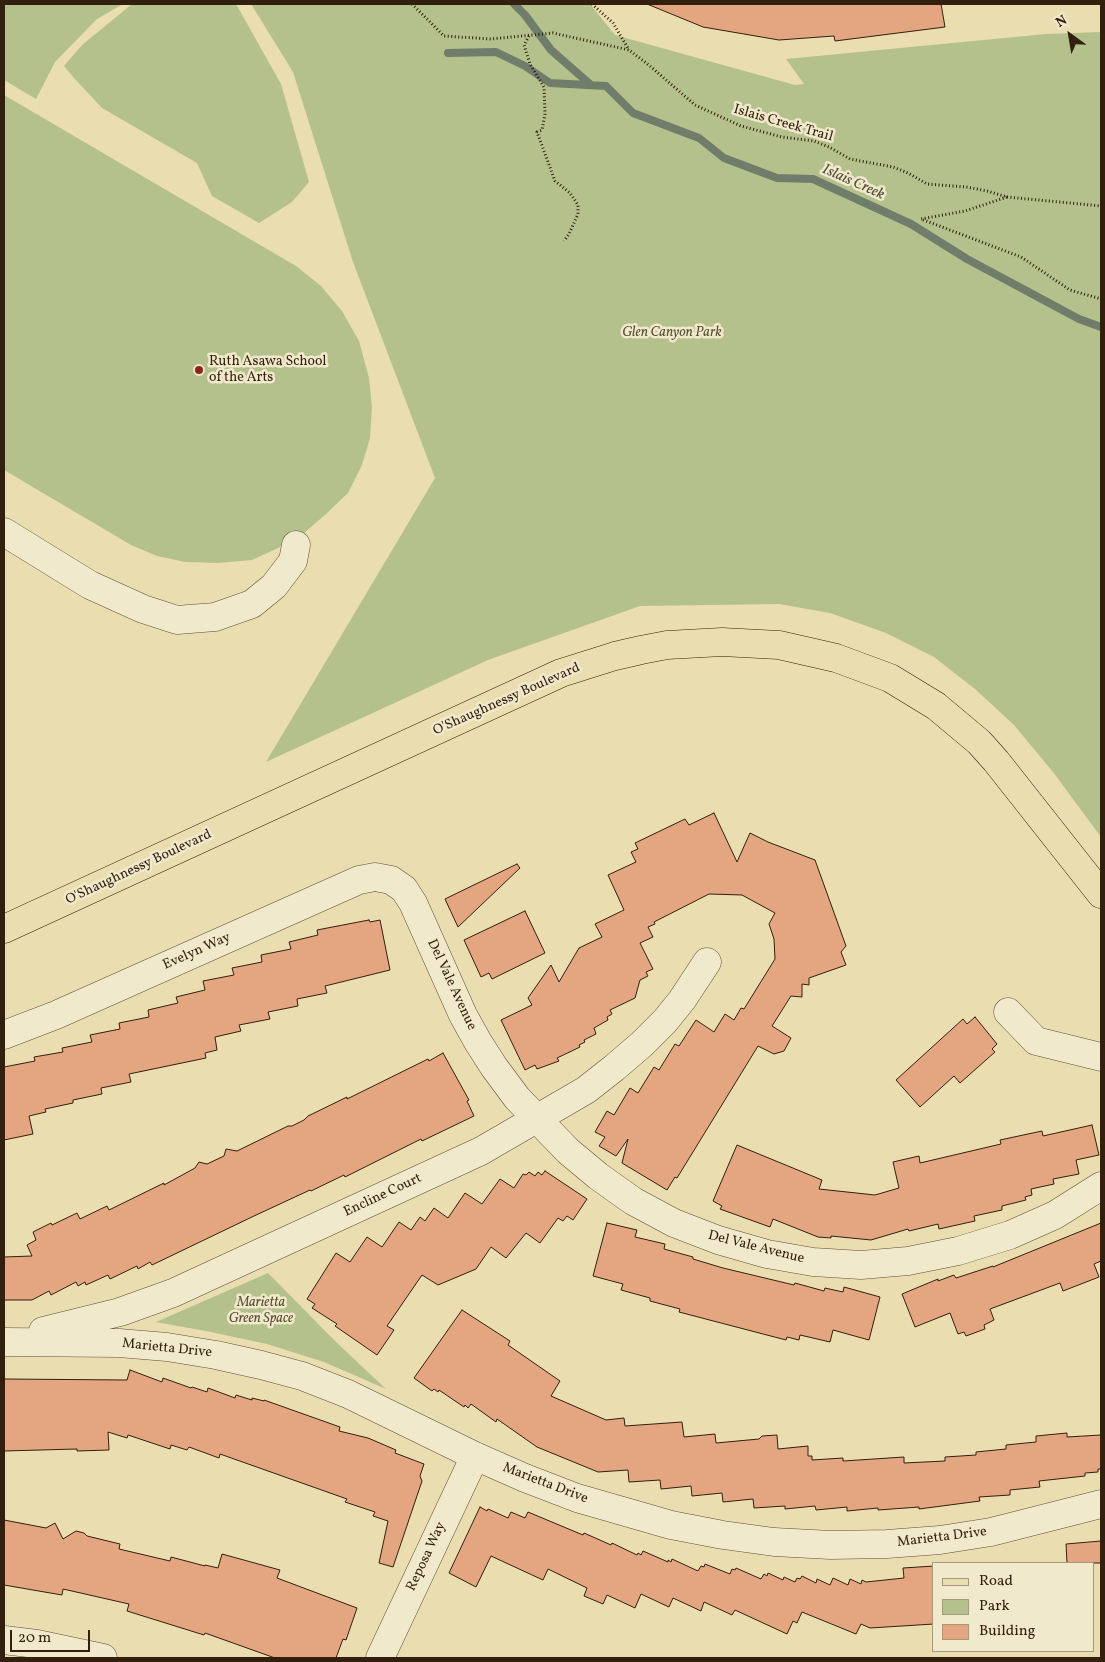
<!DOCTYPE html>
<html>
<head>
<meta charset="utf-8">
<style>
  body { margin:0 }
  #map { position:relative; width:1105px; height:1662px; overflow:hidden; background:#eaddaf; font-family:Vollkorn,serif }
  canvas { display:block }
  .frame { position:absolute; inset:0; border:5px solid #321f0e; pointer-events:none }
  .legend { position:absolute; left:932px; top:1562px; width:162px; height:90px; box-sizing:border-box; background:#f1e9cb; border:1px solid #a5987f; margin:0; padding:6px 9px; list-style:none; font-size:15px; color:#321f0e }
  .legend li { display:flex; align-items:center; gap:10px; height:25px }
  .legend b { width:25px; border:1px solid #a5987f }
  .north { position:absolute; left:1045px; top:10px; width:50px; height:50px; -webkit-text-stroke:4px #f1e9cb; paint-order:stroke; rotate:328deg; font-size:14px; font-weight:700; line-height:20px; text-align:center; color:#321f0e }
  .north::after { content:''; display:block; margin:auto; width:18px; height:22px; background:#321f0e; clip-path:polygon(50% 0,100% 100%,50% 72%,0 100%) }
  .scale { position:absolute; left:10px; top:1630px; width:80px; height:22px; box-sizing:border-box; border:2px solid #321f0e; border-top:0; padding-left:6px; font-size:15px; line-height:18px; white-space:nowrap; color:#321f0e; -webkit-text-stroke:4px #f1e9cb; paint-order:stroke }
</style>
</head>
<body>
<div id="map">
<canvas width="1105" height="1662"></canvas>
<div class="frame"></div>
<ul class="legend">
<li><b style="height:6px;background:#eaddaf"></b>Road</li>
<li><b style="height:14px;background:#b5c18c"></b>Park</li>
<li><b style="height:14px;background:#e4a581"></b>Building</li>
</ul>
<div class="north">N</div>
<div class="scale">20 m</div>
</div>
<script>
const g = document.querySelector('canvas').getContext('2d');
g.lineJoin = 'round';
function fillPath(path, color) {
  g.fillStyle = color;
  g.fill(path, 'evenodd');
}
function poly(rows) {
  const path = new Path2D();
  for (const r of rows) {
    path.moveTo(r[0], r[1]);
    for (let i = 2; i < r.length; i += 2) path.lineTo(r[i], r[i + 1]);
  }
  return path;
}
function trace(path, color, width, dash) {
  g.strokeStyle = color;
  g.lineWidth = width;
  g.lineCap = dash ? 'butt' : 'round';
  g.setLineDash(dash || []);
  g.stroke(path);
}
function label(font, color, halo, rows, align = 'center') {
  g.font = font + ' Vollkorn,serif';
  g.lineWidth = 5;
  g.setLineDash([]);
  g.textBaseline = 'middle';
  g.strokeStyle = halo;
  g.fillStyle = color;
  for (const [text, x, y, turn = 0] of rows) {
    g.save();
    g.translate(x, y);
    g.rotate((+turn || 0) * Math.PI / 180);
    g.textAlign = isNaN(turn) ? turn : align;
    if (halo) g.strokeText(text, 0, 0);
    g.fillText(text, 0, 0);
    g.restore();
  }
}
const green = poly([
  [4,4,123,4,97,19,55,62,36,99,4,80],
  [132,4,236,4,281,84,309,182,292,202,259,223,212,196,197,163,102,108,74,78,64,66,82,45],
  [251,4,590,4,615,35,795,85,804,84,786,59,1046,34,1101,32,1101,837,1053,772,1014,725,975,689,934,657,886,633,830,613,779,604,640,606,488,660,266,762,435,478,353,262,293,72],
  [4,95,296,266,321,286,342,311,359,341,369,378,372,407,370,438,362,465,348,493,326,514,304,533,278,548,252,560,218,563,185,562,157,556,131,545,4,470],
  [268,1273,336,1342,386,1389,324,1362,267,1344,211,1332,156,1322]
]);
const stream = poly([
  [514,4,525,15,551,50,591,85],
  [448,53,496,52,525,66,550,83,606,86,633,113,699,138,724,158,777,178,813,179,911,224,967,259,1079,319,1101,327]
]);
const building = poly([
  [647,4,941,4,945,27,835,41,834,36,779,40,703,27,647,4],
  [714,813,737,862,750,833,768,842,815,860,846,946,841,952,846,965,809,978,809,985,802,984,802,997,791,996,772,1026,791,1038,784,1051,774,1054,758,1046,677,1178,675,1177,667,1190,622,1163,628,1139,616,1156,599,1146,605,1137,595,1132,607,1111,614,1115,630,1088,638,1093,654,1067,659,1070,675,1044,679,1046,696,1020,714,1032,725,1014,734,1020,741,1008,744,1009,775,959,774,939,769,924,775,913,742,895,709,894,654,922,655,924,648,927,653,937,640,943,653,969,646,972,648,976,640,980,635,998,610,1010,612,1014,607,1017,608,1020,594,1028,596,1034,584,1040,585,1042,579,1045,580,1047,557,1058,559,1061,537,1069,535,1065,525,1070,501,1020,532,1005,528,998,551,965,559,982,579,948,602,937,595,924,624,910,608,875,636,862,631,852,638,849,635,843,685,819,689,825,714,813],
  [517,864,520,868,458,927,445,899,517,864],
  [525,911,545,953,492,979,489,973,481,977,464,940,525,911],
  [369,920,370,922,380,920,390,970,325,986,327,993,297,999,298,1006,268,1012,270,1019,239,1025,241,1031,215,1037,217,1050,205,1053,206,1058,129,1074,131,1082,101,1088,102,1094,73,1100,73,1103,45,1109,46,1112,29,1116,33,1134,4,1140,4,1067,35,1061,34,1057,63,1052,62,1048,92,1042,90,1035,120,1029,119,1023,149,1017,148,1010,178,1003,176,997,205,990,203,981,234,975,232,968,262,962,261,955,291,949,289,942,318,935,317,930,369,920],
  [975,1017,997,1044,992,1049,995,1052,960,1083,954,1076,920,1107,896,1080,963,1019,967,1024,975,1017],
  [443,1053,469,1100,467,1101,474,1116,422,1141,421,1139,345,1177,344,1175,311,1191,310,1190,254,1216,152,1265,150,1262,138,1269,137,1266,110,1279,108,1275,86,1285,85,1282,78,1286,76,1282,51,1295,49,1291,32,1300,4,1300,4,1257,32,1256,27,1245,36,1240,33,1232,51,1223,52,1225,77,1213,80,1219,107,1206,109,1210,164,1183,164,1185,195,1168,199,1162,207,1164,224,1156,226,1149,237,1151,288,1126,292,1126,304,1120,308,1116,347,1097,347,1099,428,1059,429,1061,443,1053],
  [1092,1125,1099,1155,1076,1160,1079,1174,1053,1179,1054,1184,1031,1189,1032,1195,1025,1197,1026,1200,1002,1206,1002,1210,974,1216,975,1221,939,1229,938,1224,909,1231,908,1229,871,1240,831,1236,831,1238,818,1237,773,1219,770,1227,720,1209,722,1206,713,1201,737,1145,822,1180,819,1189,875,1195,899,1188,893,1162,919,1156,920,1163,1001,1144,1000,1140,1042,1131,1043,1136,1092,1125],
  [545,1171,587,1199,573,1220,567,1216,563,1221,558,1218,540,1243,526,1233,506,1258,491,1247,476,1269,438,1285,422,1275,387,1326,394,1330,377,1355,335,1326,337,1324,312,1308,315,1304,307,1299,336,1253,350,1262,367,1237,382,1247,399,1222,411,1230,420,1217,425,1221,434,1208,448,1218,465,1193,482,1204,500,1179,514,1188,523,1174,526,1175,529,1172,535,1176,538,1172,542,1175,545,1171],
  [607,1223,637,1230,635,1237,665,1244,664,1249,693,1257,693,1259,723,1268,794,1285,795,1283,824,1291,825,1288,843,1292,844,1287,880,1297,869,1340,833,1330,830,1342,800,1335,799,1340,787,1337,786,1340,679,1312,680,1309,650,1301,650,1298,621,1290,623,1284,593,1276,607,1223],
  [1101,1223,1101,1261,1094,1264,1099,1277,1063,1291,1060,1283,990,1309,994,1320,984,1325,985,1329,966,1336,964,1332,958,1334,950,1313,915,1327,902,1294,938,1279,938,1281,954,1275,956,1278,993,1266,993,1267,1101,1223],
  [462,1310,510,1341,508,1345,560,1381,551,1396,606,1420,624,1418,625,1426,682,1422,684,1437,715,1434,716,1443,759,1439,762,1436,777,1435,778,1449,808,1446,808,1456,812,1456,812,1460,843,1458,843,1461,904,1457,904,1463,945,1461,945,1457,976,1455,976,1452,1006,1449,1006,1445,1036,1442,1036,1436,1067,1433,1067,1437,1101,1435,1101,1469,1098,1469,1098,1472,1085,1473,1085,1476,1039,1481,1040,1487,1010,1490,1010,1495,979,1497,980,1501,919,1509,919,1507,878,1510,878,1508,847,1511,847,1507,816,1510,815,1506,785,1509,785,1506,754,1508,753,1499,723,1502,722,1493,692,1496,691,1486,661,1489,660,1480,629,1482,628,1470,598,1472,537,1447,497,1419,496,1422,471,1404,468,1408,465,1405,464,1407,439,1390,438,1392,434,1389,432,1391,414,1378,462,1310],
  [130,1370,162,1382,163,1378,191,1388,192,1387,207,1392,208,1388,235,1398,236,1395,252,1400,252,1398,264,1401,264,1400,340,1427,339,1431,368,1438,396,1450,395,1453,424,1464,420,1476,422,1481,393,1567,379,1563,388,1521,373,1516,375,1512,345,1502,347,1499,220,1454,219,1458,189,1447,187,1450,171,1445,170,1449,128,1435,127,1438,108,1432,109,1450,77,1451,77,1449,4,1451,4,1379,127,1380,130,1370],
  [480,1507,487,1511,488,1509,508,1518,511,1512,525,1518,528,1512,583,1535,584,1533,611,1545,612,1543,637,1555,638,1553,641,1555,643,1551,668,1562,668,1560,671,1562,672,1559,698,1571,701,1566,704,1567,705,1564,730,1574,732,1569,735,1570,736,1568,761,1579,764,1574,767,1576,768,1573,783,1580,784,1577,795,1582,797,1578,800,1579,802,1576,816,1583,817,1579,830,1585,833,1578,848,1585,850,1579,861,1584,862,1580,866,1582,904,1578,903,1568,934,1566,934,1624,870,1628,861,1624,856,1634,802,1612,797,1623,793,1621,787,1634,735,1610,732,1615,704,1602,701,1611,673,1598,669,1607,641,1594,635,1608,607,1595,603,1604,584,1596,587,1588,548,1569,543,1580,491,1556,476,1587,449,1573,480,1507],
  [4,1520,46,1528,55,1523,63,1539,76,1531,84,1533,87,1536,120,1544,119,1549,170,1561,171,1557,205,1566,205,1565,218,1568,222,1554,280,1570,277,1578,357,1608,346,1640,343,1639,336,1658,275,1658,205,1633,204,1635,127,1611,129,1604,63,1589,62,1595,4,1585,4,1520],
  [1101,1541,1101,1563,1067,1563,1066,1544,1101,1541]
]);
const path = poly([
  [412,4,444,36,491,39,553,33,629,50,650,66,695,105,741,126,782,137,814,141,829,147,850,159,893,167,908,173,927,184,966,187,987,191,1007,197,965,211,921,219,1021,257,1070,290,1101,299],
  [592,4,613,23,629,50],
  [529,36,524,45,530,64,544,87,545,114,542,130,537,132,555,181,570,193,578,205,578,214,569,234,564,241],
  [1007,197,1101,206]
]);
const minor = poly([
  [4,532,90,585,143,609,177,620,215,617,252,604,274,586,293,561,296,545],
  [1008,1012,1036,1041,1101,1057],
  [4,1035,56,1015,359,880,375,877,391,880,404,889,413,903,463,1015,478,1042,494,1067,517,1098,568,1151,598,1176,633,1201,674,1223,718,1240,767,1254,813,1262,861,1265,908,1261,958,1251,1010,1235,1055,1215,1101,1186],
  [43,1331,120,1312,173,1293,481,1151,586,1090,614,1068,642,1044,665,1021,682,1000,707,962],
  [4,1342,119,1343,167,1347,216,1355,261,1365,302,1376,348,1394,475,1456,525,1478,577,1498,671,1525,723,1535,774,1542,831,1545,887,1544,940,1540,991,1532,1101,1504],
  [4,1640,37,1644,103,1658],
  [380,1658,475,1456]
]);
const major = poly([
  [4,929,561,673,615,656,641,650,667,645,722,642,779,645,836,658,890,678,936,706,979,742,996,761,1101,894]
]);
const markers = [
  [199,370,5,"#8f2418"]
];
const streetNames = [
  ["Islais Creek Trail",783,124,16],
  ["O'Shaughnessy Boulevard",507,700,-24],
  ["O'Shaughnessy Boulevard",139,868,-25],
  ["Evelyn Way",197,952,-24],
  ["Del Vale Avenue",451,985,65],
  ["Encline Court",383,1196,-25],
  ["Del Vale Avenue",756,1248,14],
  ["Marietta Drive",167,1349,6],
  ["Marietta Drive",545,1484,21],
  ["Marietta Drive",942,1538,-7],
  ["Reposa Way",427,1557,-65]
];
const parkNames = [
  ["Glen Canyon Park",672,333],
  ["Marietta",261,1303],
  ["Green Space",261,1319]
];
const poiNames = [
  ["Ruth Asawa School",209,362],
  ["of the Arts",209,378]
];
const waterNames = [
  ["Islais Creek",853,183,24]
];
fillPath(green, '#b5c18c');
trace(stream, '#6f7d6a', 8);
fillPath(building, '#e4a581');
trace(building, '#321f0e', 1);
trace(minor, '#604e36', 29);
trace(major, '#321f0e', 29);
trace(path, '#321f0e', 3, [1, 2.5]);
trace(minor, '#f1e9cb', 28);
trace(major, '#eaddaf', 28);
for (const [x, y, r, color] of markers) {
  const dot = new Path2D();
  dot.arc(x, y, r, 0, 2 * Math.PI);
  g.fillStyle = color;
  g.fill(dot);
  trace(dot, '#f1e9cb', 2);
}
label('14px', '#321f0e', '#f1e9cb', streetNames);
label('italic 14px', '#595034', '#f1e9cb', parkNames);
label('14px', '#321f0e', '#f1e9cb', poiNames, 'left');
label('italic 15px', '#514e3c', '#f1e9cb', waterNames);
</script>
</body>
</html>
